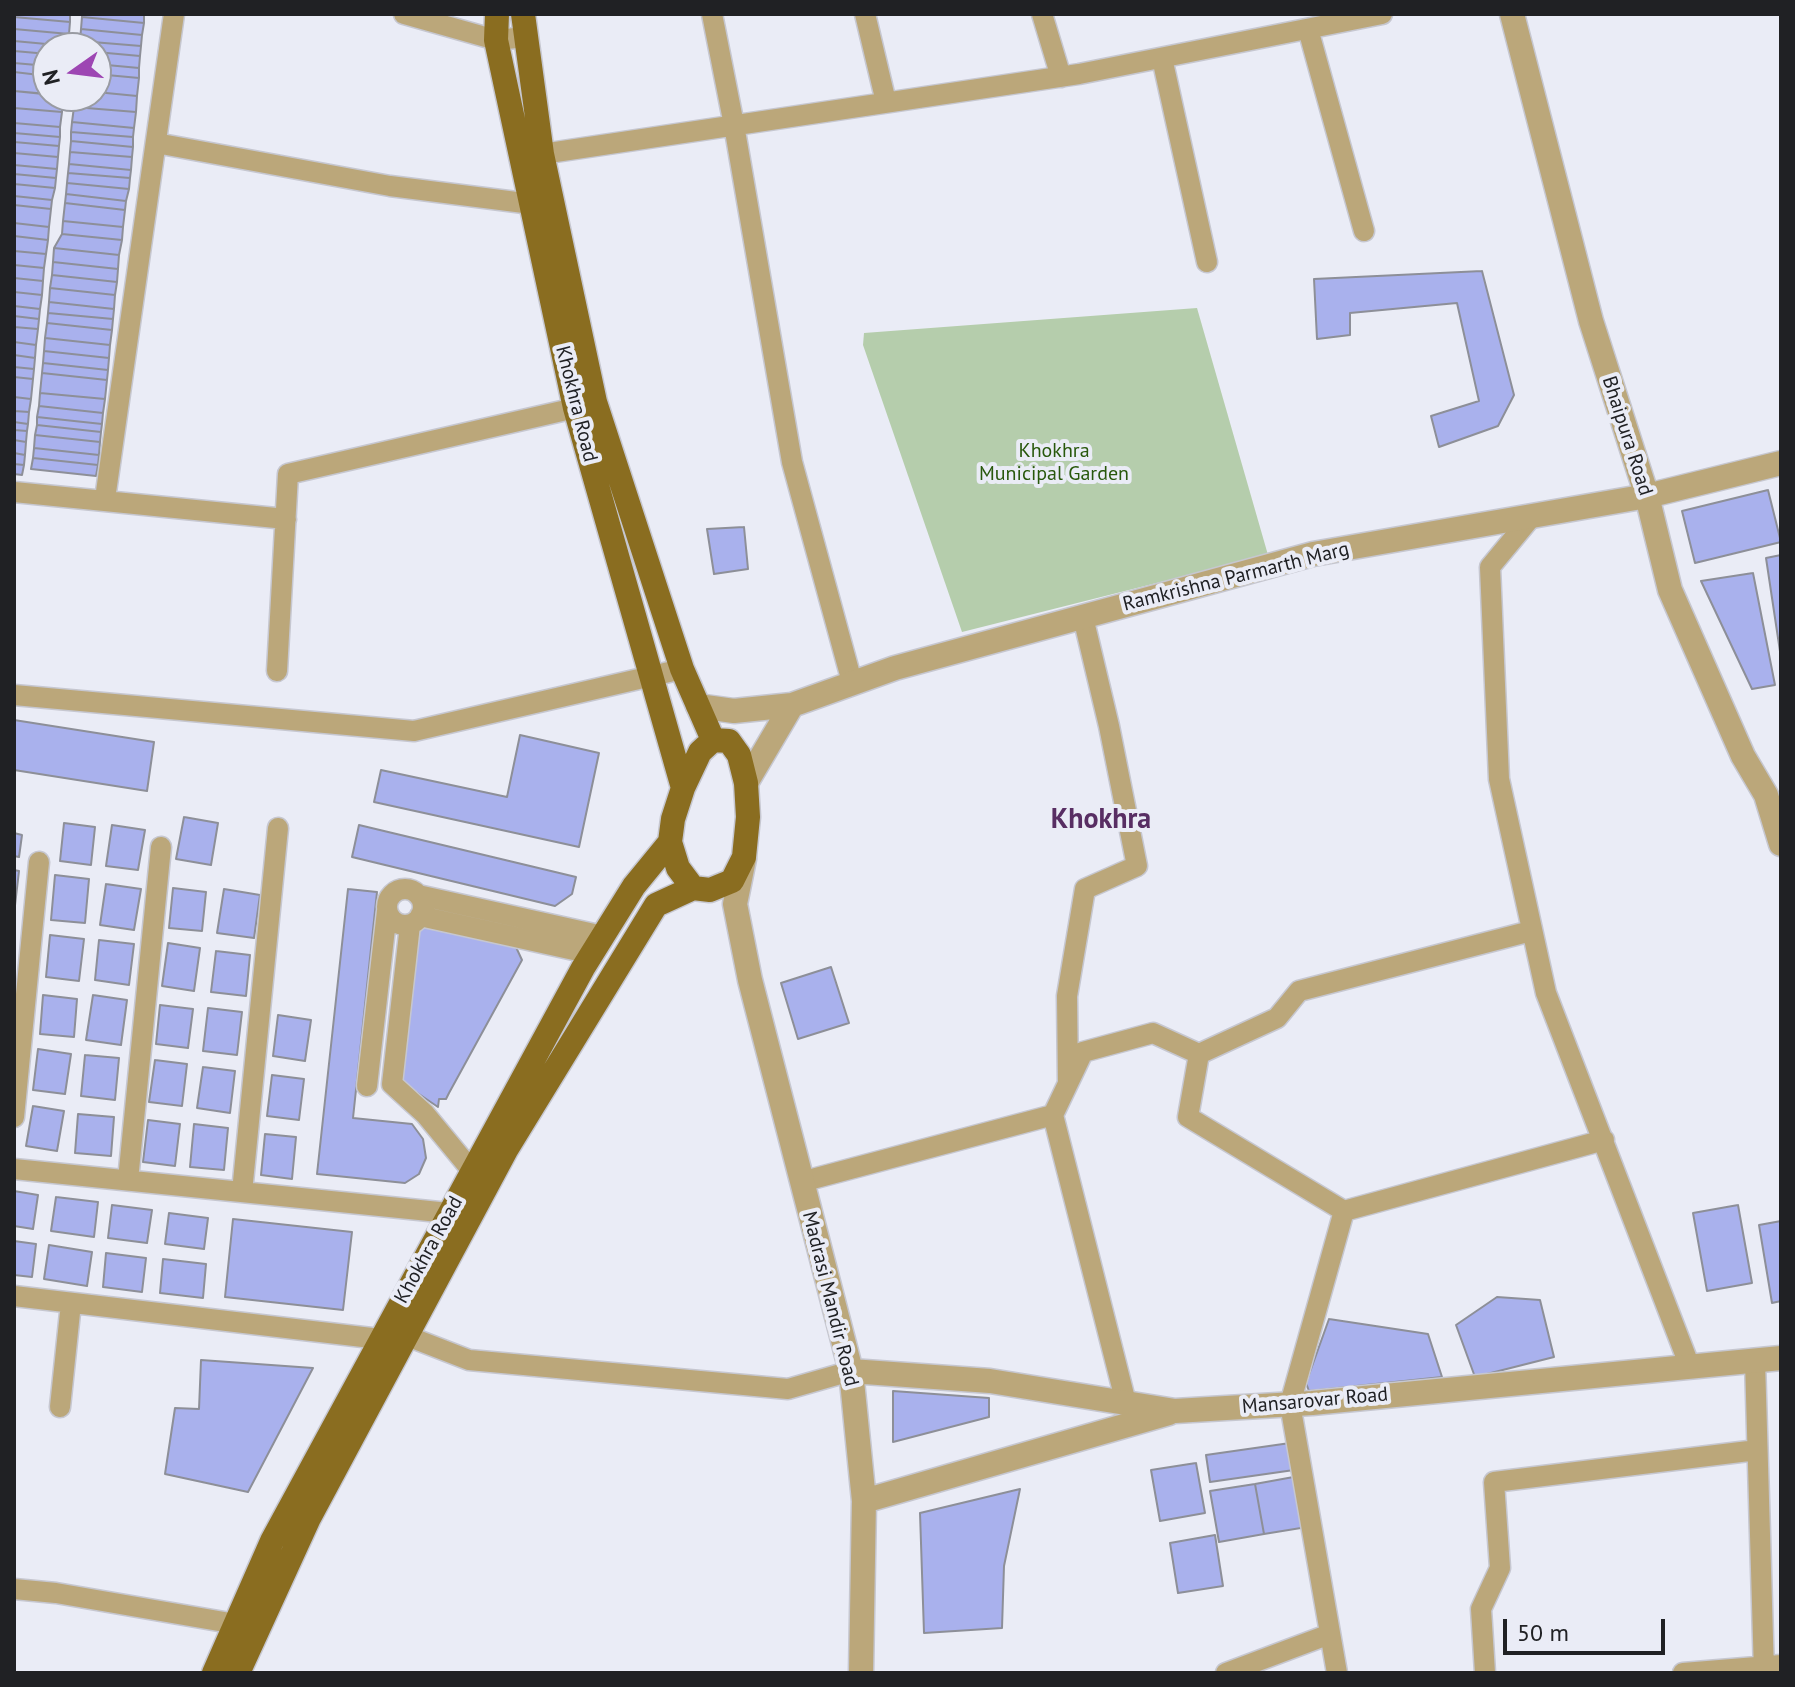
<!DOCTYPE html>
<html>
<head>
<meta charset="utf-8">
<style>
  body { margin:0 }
  #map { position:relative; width:1795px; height:1687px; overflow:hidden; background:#eaecf6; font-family:"PT Sans",sans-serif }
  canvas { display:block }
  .frame { position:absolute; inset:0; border:16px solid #202124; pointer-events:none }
  .north { position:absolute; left:32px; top:32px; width:80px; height:80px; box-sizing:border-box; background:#eaecf6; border:2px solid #999ba2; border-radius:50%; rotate:256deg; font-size:22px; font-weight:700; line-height:32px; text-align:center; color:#202124 }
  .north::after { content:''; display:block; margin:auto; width:28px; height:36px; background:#9d46b3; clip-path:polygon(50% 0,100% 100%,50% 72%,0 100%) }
  .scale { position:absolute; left:1503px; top:1619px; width:162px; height:36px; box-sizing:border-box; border:4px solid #202124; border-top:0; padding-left:10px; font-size:24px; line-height:28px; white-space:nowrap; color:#202124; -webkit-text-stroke:6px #eaecf6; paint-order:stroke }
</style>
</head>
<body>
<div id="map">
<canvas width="1795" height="1687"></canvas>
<div class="frame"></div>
<div class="north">N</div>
<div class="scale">50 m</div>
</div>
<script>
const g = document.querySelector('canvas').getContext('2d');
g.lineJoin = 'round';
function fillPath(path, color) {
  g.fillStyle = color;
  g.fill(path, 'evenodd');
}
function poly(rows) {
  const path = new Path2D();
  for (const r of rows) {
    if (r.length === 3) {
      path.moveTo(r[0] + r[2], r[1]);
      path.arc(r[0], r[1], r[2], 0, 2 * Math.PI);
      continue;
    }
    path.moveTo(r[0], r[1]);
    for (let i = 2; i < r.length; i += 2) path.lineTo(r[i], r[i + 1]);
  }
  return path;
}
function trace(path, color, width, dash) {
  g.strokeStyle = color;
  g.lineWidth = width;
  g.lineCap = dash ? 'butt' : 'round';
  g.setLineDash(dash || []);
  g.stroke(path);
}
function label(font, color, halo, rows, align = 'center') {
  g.font = font + ' "PT Sans",sans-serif';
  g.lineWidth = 8;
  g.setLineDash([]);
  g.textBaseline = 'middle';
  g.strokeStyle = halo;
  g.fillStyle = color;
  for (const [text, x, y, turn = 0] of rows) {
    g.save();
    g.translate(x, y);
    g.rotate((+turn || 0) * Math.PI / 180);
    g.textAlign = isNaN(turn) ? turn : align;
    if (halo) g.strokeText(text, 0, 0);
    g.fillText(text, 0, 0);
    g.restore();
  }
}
const green = poly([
  [1197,308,1268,555,962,632,863,345,864,333]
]);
const building = poly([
  [14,14,70,14,70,22,14,17,14,14],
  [82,14,144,14,144,23,82,17,82,14],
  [14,17,70,22,69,34,14,29,14,17],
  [82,17,144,23,142,35,81,29,82,17],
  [14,29,69,34,68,46,14,41,14,29],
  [81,29,142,35,141,46,80,41,81,29],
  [14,41,68,46,68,48,48,48,48,54,14,51,14,41],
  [80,41,141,46,140,56,96,52,96,48,79,48,80,41],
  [14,51,48,54,48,66,14,63,14,51],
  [96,52,140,56,139,68,96,64,96,52],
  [14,63,48,66,48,76,14,72,14,63],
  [96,64,139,68,139,78,96,74,96,64],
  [14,72,48,76,48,94,14,91,14,72],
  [96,74,139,78,137,96,96,92,96,74],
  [14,91,63,96,62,112,14,108,14,91],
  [96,92,137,96,136,112,74,107,75,96,96,96,96,92],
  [74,107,136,112,134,128,72,122,74,107],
  [14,108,62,112,60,127,14,123,14,108],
  [72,122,134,128,133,137,71,132,72,122],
  [14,123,60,127,60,137,14,133,14,123],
  [71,132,133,137,133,147,71,141,71,132],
  [14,133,60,137,59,146,14,142,14,133],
  [71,141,133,147,132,157,70,152,71,141],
  [14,142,59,146,58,157,14,153,14,142],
  [70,152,132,157,131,170,69,164,70,152],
  [14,153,58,157,57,169,14,165,14,153],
  [69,164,131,170,130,178,68,173,69,164],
  [14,165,57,169,56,178,14,174,14,165],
  [68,173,130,178,129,189,67,183,68,173],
  [14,174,56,178,55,188,14,184,14,174],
  [67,183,129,189,126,201,66,194,67,183],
  [14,184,55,188,52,200,14,196,14,184],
  [66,194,126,201,125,210,65,203,66,194],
  [14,196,52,200,51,209,14,205,14,196],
  [65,203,125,210,123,227,63,221,65,203],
  [14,205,51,209,49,227,14,223,14,205],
  [63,221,123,227,122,240,62,234,63,221],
  [14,223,49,227,48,240,14,236,14,223],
  [62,234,122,240,119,255,54,248,62,234],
  [14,236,48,240,46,254,14,251,14,236],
  [54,248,119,255,118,269,53,262,54,248],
  [14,251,46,254,44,268,14,265,14,251],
  [53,262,118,269,117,282,52,275,53,262],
  [14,265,44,268,43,281,14,278,14,265],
  [1482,271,1514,395,1498,426,1439,447,1431,416,1479,401,1457,303,1350,313,1350,335,1317,339,1314,279,1482,271],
  [52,275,117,282,115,295,50,288,52,275],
  [14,278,43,281,42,295,14,292,14,278],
  [50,288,115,295,114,309,49,302,50,288],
  [14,292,42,295,40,309,14,306,14,292],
  [49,302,114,309,113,319,48,313,49,302],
  [14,306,40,309,39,319,14,316,14,306],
  [48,313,113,319,112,330,47,323,48,313],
  [14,316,39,319,38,329,14,327,14,316],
  [47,323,112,330,110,345,45,338,47,323],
  [14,327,38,329,36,345,14,342,14,327],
  [45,338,110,345,109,358,44,351,45,338],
  [14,342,36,345,35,358,14,355,14,342],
  [44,351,109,358,108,370,43,363,44,351],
  [14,355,35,358,34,369,14,367,14,355],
  [43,363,108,370,107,380,42,373,43,363],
  [14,367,34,369,33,379,14,377,14,367],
  [42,373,107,380,105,399,40,393,42,373],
  [14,377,33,379,31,399,14,397,14,377],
  [40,393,105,399,103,413,39,406,40,393],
  [14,397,31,399,29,412,14,411,14,397],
  [39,406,103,413,102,424,37,417,39,406],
  [14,411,29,412,28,424,14,422,14,411],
  [37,417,102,424,101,432,37,425,37,417],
  [14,422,28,424,27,431,14,430,14,422],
  [37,425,101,432,100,442,35,435,37,425],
  [14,430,27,431,26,442,14,440,14,430],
  [35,435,100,442,99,455,34,448,35,435],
  [14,440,26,442,25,455,14,453,14,440],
  [34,448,99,455,98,465,33,458,34,448],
  [14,453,25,455,24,465,14,464,14,453],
  [33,458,98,465,96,476,31,469,33,458],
  [14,464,24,465,22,475,14,474,14,464],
  [1768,490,1781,542,1695,563,1682,511,1768,490],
  [744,527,748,569,714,574,707,529,744,527],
  [1781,555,1781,658,1766,558,1781,555],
  [1753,573,1775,685,1752,689,1701,581,1753,573],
  [14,720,154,742,147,791,14,770,14,720],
  [520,735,599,753,579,847,374,802,381,770,507,797,520,735],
  [184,817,218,823,211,865,176,859,184,817],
  [64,823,95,827,91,865,60,861,64,823],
  [112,825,145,830,138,870,106,866,112,825],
  [359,825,576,877,572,894,555,906,352,857,359,825],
  [14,833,22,835,19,857,14,856,14,833],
  [14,870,19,871,14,914,14,870],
  [55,875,89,879,85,923,51,920,55,875],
  [106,884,141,889,134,930,100,925,106,884],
  [173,888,206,892,202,931,169,928,173,888],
  [224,889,260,895,254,938,217,933,224,889],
  [348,889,377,892,353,1118,412,1124,423,1139,426,1158,419,1174,405,1183,317,1174,348,889],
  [421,916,515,945,522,960,449,1093,446,1099,439,1099,438,1107,413,1090,392,1081,421,916],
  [50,935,84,939,79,981,46,977,50,935],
  [99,940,134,944,129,985,95,980,99,940],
  [168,943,200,948,194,991,162,986,168,943],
  [216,951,250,955,246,996,211,992,216,951],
  [831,967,849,1023,798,1039,781,983,831,967],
  [43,995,77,999,74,1037,40,1034,43,995],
  [93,995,127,1000,121,1045,86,1040,93,995],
  [160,1005,193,1009,188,1048,156,1044,160,1005],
  [208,1008,242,1012,237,1055,203,1051,208,1008],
  [278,1015,311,1020,305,1061,273,1056,278,1015],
  [38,1049,71,1054,65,1094,33,1090,38,1049],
  [85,1055,119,1058,115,1100,81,1096,85,1055],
  [155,1060,187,1064,182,1106,149,1102,155,1060],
  [203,1067,235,1071,230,1113,197,1108,203,1067],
  [272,1075,304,1079,299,1120,267,1116,272,1075],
  [33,1106,64,1111,57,1151,26,1146,33,1106],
  [78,1114,114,1117,111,1156,75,1153,78,1114],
  [148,1120,180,1124,175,1166,143,1162,148,1120],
  [194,1124,228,1128,224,1170,190,1167,194,1124],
  [265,1134,296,1137,292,1179,261,1175,265,1134],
  [14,1191,38,1195,33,1229,14,1226,14,1191],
  [56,1197,98,1202,94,1237,51,1231,56,1197],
  [112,1205,152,1210,147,1243,108,1238,112,1205],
  [1738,1205,1752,1283,1707,1291,1693,1213,1738,1205],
  [169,1213,208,1218,204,1249,165,1244,169,1213],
  [233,1219,352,1232,343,1310,225,1297,233,1219],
  [1781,1221,1781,1301,1772,1303,1759,1225,1781,1221],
  [14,1241,36,1244,32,1277,14,1275,14,1241],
  [49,1245,92,1252,87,1286,44,1279,49,1245],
  [106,1253,146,1258,142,1292,103,1287,106,1253],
  [163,1259,206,1264,203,1298,160,1293,163,1259],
  [1497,1297,1540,1300,1554,1357,1475,1377,1456,1325,1497,1297],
  [1329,1319,1428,1334,1442,1377,1309,1391,1306,1383,1329,1319],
  [201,1360,313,1368,248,1492,165,1474,175,1408,199,1409,201,1360],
  [893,1391,989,1398,989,1417,893,1442,893,1391],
  [1290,1443,1294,1470,1210,1482,1206,1455,1290,1443],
  [1196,1463,1205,1513,1160,1521,1151,1470,1196,1463],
  [1299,1476,1307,1527,1264,1534,1255,1484,1299,1476],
  [1255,1484,1264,1534,1219,1542,1210,1491,1255,1484],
  [1020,1489,1004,1566,1002,1628,924,1633,920,1513,1020,1489],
  [1215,1535,1223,1586,1178,1593,1170,1543,1215,1535]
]);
const minor = poly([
  [404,14,496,40,526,37],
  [712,14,734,125,792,462,852,682],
  [865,14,886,102],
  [1042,14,1061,77],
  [1308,29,1364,231],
  [1162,58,1207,262],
  [156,143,390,186,532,204],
  [542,154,1079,74,1382,14],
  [14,492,286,519],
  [105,499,174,14],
  [1533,515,1490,567,1499,779,1546,993,1690,1367],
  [277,671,288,474,575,408],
  [14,695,414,731,682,669],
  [405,907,18],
  [418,895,603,936],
  [420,916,592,954],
  [410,925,392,1084,425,1114,472,1171],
  [1068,1083,1067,996,1085,889,1137,866,1109,726,1083,617],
  [367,1086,387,911],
  [1053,1115,1126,1403],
  [14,1117,39,862],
  [14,1169,449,1213],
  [128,1180,161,847],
  [801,1182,1053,1115,1083,1052,1153,1033,1199,1054],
  [242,1192,278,828],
  [1344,1211,1604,1140],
  [14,1296,380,1339],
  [407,1336,469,1360,788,1389,851,1371],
  [1755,1361,1764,1673],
  [60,1407,71,1303],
  [14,1589,56,1593,236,1624],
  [1226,1673,1330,1634],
  [1337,1673,1290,1404,1344,1211,1188,1117,1199,1054,1277,1018,1299,991,1531,931],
  [1485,1673,1481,1609,1500,1568,1494,1482,1757,1450],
  [1683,1673,1781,1665]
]);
const tertiary = poly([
  [1512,14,1591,321,1647,496,1670,590,1743,756,1766,795,1781,844],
  [698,706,734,711,792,705,895,668,1313,554,1647,496,1781,463],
  [746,783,792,705],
  [744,859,735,904,750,980,851,1371,864,1501,861,1673],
  [851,1371,990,1381,1175,1411,1312,1403,1781,1358],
  [864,1501,1169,1413]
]);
const primary = poly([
  [497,14,496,40,575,408,683,788],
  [523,14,542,154,595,402,682,669,713,740],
  [713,740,729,741,739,755,746,783,748,817,744,857,732,881,710,890,693,888,678,868,670,842,673,819,683,788,700,752,713,740],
  [214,1673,272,1541,583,968,634,886,670,842],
  [238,1673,309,1518,506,1150,656,905,693,888]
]);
const streetNames = [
  ["Khokhra Road",576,404,76],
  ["Bhaipura Road",1627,436,72],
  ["Ramkrishna Parmarth Marg",1236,577,-14],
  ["Khokhra Road",429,1250,-61],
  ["Madrasi Mandir Road",830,1299,76],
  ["Mansarovar Road",1315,1401,-5]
];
const parkNames = [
  ["Khokhra",1054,451],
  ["Municipal Garden",1054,474]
];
const districtNames = [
  ["Khokhra",1101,820]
];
fillPath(green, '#b5cdac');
fillPath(building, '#a9b1ed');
trace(building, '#8d8f98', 2);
trace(minor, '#c6c7d0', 23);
trace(tertiary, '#c6c7d0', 27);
trace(primary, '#c6c7d0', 27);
trace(minor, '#bba77a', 20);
trace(tertiary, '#bba77a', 24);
trace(primary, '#8a6d20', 24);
label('20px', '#202124', '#eaecf6', streetNames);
label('20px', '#28580c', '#eaecf6', parkNames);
label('bold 28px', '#582e63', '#eaecf6', districtNames);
</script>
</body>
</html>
